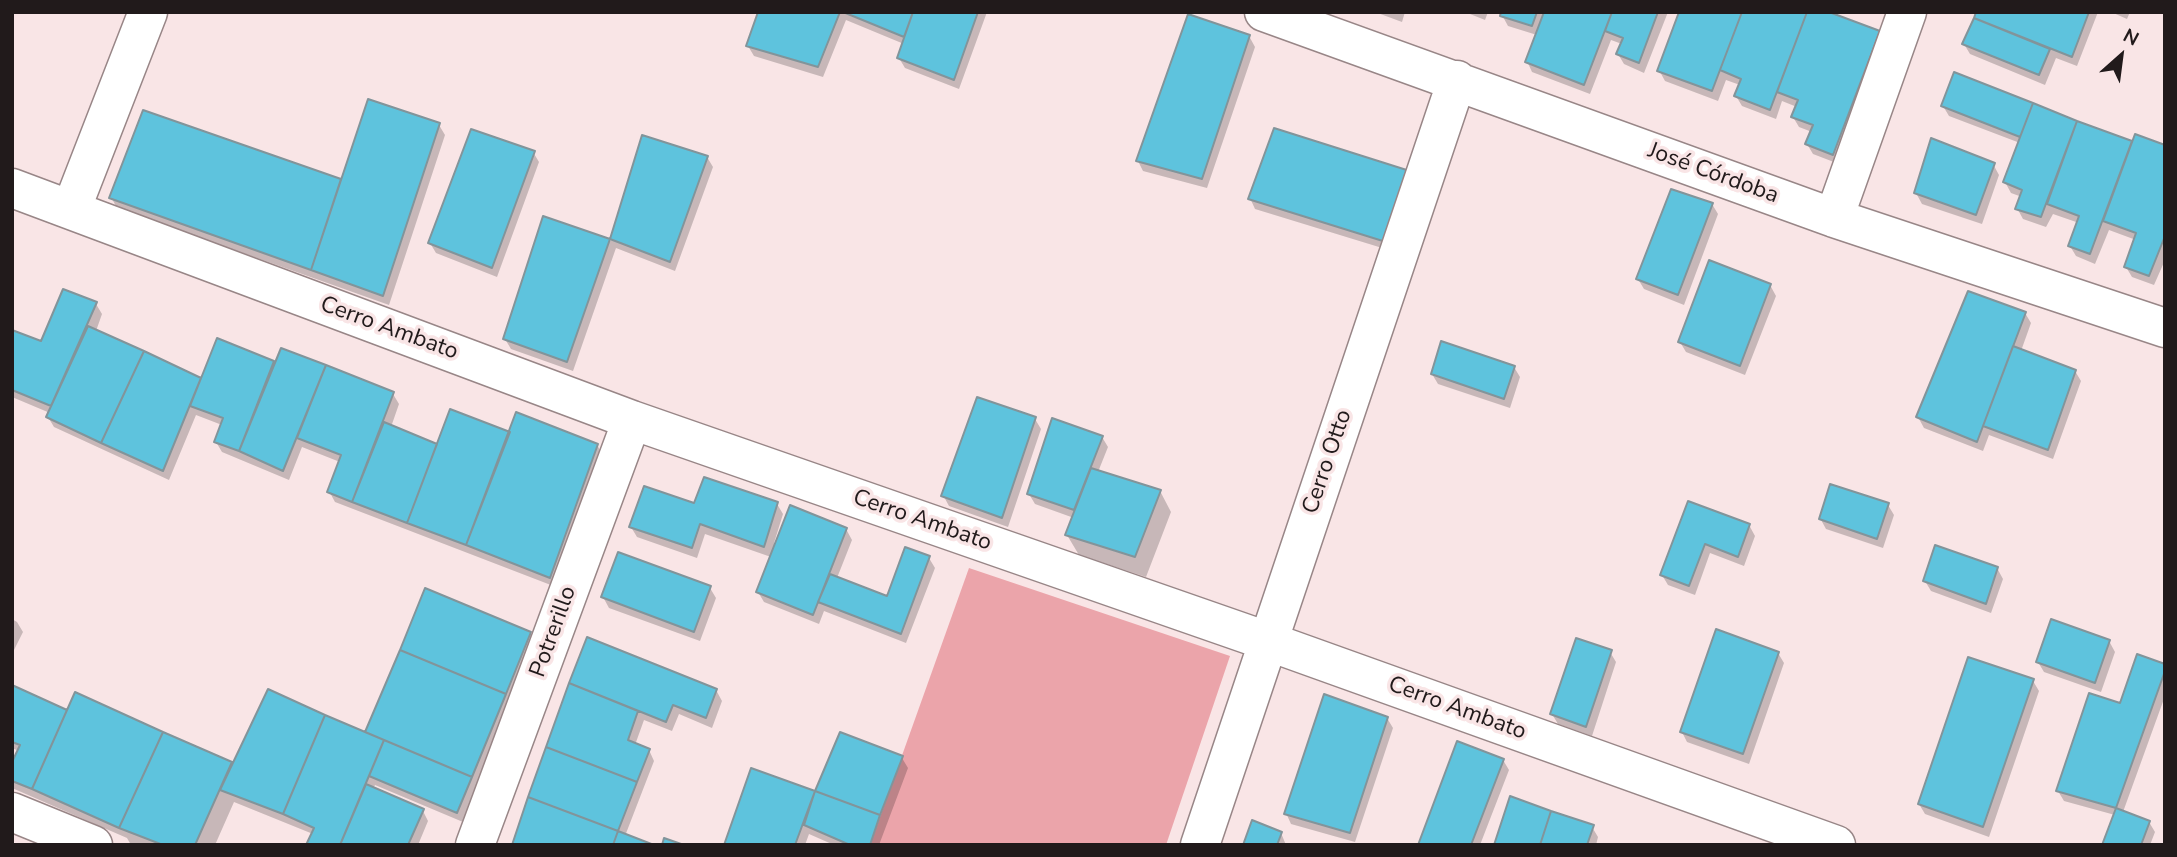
<!DOCTYPE html>
<html>
<head>
<meta charset="utf-8">
<style>
  body { margin:0 }
  #map { position:relative; width:2177px; height:857px; overflow:hidden; background:#f9e5e6; font-family:"Nunito Sans",sans-serif }
  canvas { display:block }
  .frame { position:absolute; inset:0; border:14px solid #211a1b; pointer-events:none }
  .north { position:absolute; left:2086px; top:21px; width:70px; height:70px; -webkit-text-stroke:5px #f9e5e6; paint-order:stroke; rotate:28deg; font-size:19px; font-weight:700; line-height:28px; text-align:center; color:#211a1b }
  .north::after { content:''; display:block; margin:auto; width:24px; height:32px; background:#211a1b; clip-path:polygon(50% 0,100% 100%,50% 72%,0 100%) }
</style>
</head>
<body>
<div id="map">
<canvas width="2177" height="857"></canvas>
<div class="frame"></div>
<div class="north">N</div>
</div>
<script>
const g = document.querySelector('canvas').getContext('2d');
g.lineJoin = 'round';
function fillPath(path, color) {
  g.fillStyle = color;
  g.fill(path, 'evenodd');
}
function poly(rows) {
  const path = new Path2D();
  for (const r of rows) {
    path.moveTo(r[0], r[1]);
    for (let i = 2; i < r.length; i += 2) path.lineTo(r[i], r[i + 1]);
  }
  return path;
}
function trace(path, color, width, dash) {
  g.strokeStyle = color;
  g.lineWidth = width;
  g.lineCap = dash ? 'butt' : 'round';
  g.setLineDash(dash || []);
  g.stroke(path);
}
function label(font, color, halo, rows, align = 'center') {
  g.font = font + ' "Nunito Sans",sans-serif';
  g.lineWidth = 7;
  g.setLineDash([]);
  g.textBaseline = 'middle';
  g.strokeStyle = halo;
  g.fillStyle = color;
  for (const [text, x, y, turn = 0] of rows) {
    g.save();
    g.translate(x, y);
    g.rotate((+turn || 0) * Math.PI / 180);
    g.textAlign = isNaN(turn) ? turn : align;
    if (halo) g.strokeText(text, 0, 0);
    g.fillText(text, 0, 0);
    g.restore();
  }
}
const green = poly([
  [969,568,1230,656,1166,845,870,845]
]);
const shadow = poly([
  [760,12,987,12,959,89,905,68,899,58,904,44,846,20,823,77,754,56,748,46],
  [1375,12,1405,12,1402,22],
  [1465,12,1488,12,1485,20],
  [1503,12,1668,12,1644,73,1624,64,1618,54,1622,44,1611,40,1590,94,1532,72,1527,61,1537,35,1508,26,1502,15],
  [1681,12,1825,12,1879,32,1885,42,1839,164,1813,154,1807,144,1812,132,1799,127,1793,117,1797,107,1782,101,1776,119,1742,106,1736,96,1740,85,1726,80,1718,101,1665,81,1659,70],
  [1977,12,2098,12,2077,66,2056,58,2045,85,1970,54,1964,44],
  [2111,12,2130,12,2127,19],
  [1249,36,1255,47,1207,188,1143,171,1138,161],
  [1955,74,2076,123,2133,143,2165,147,2165,260,2154,285,2132,277,2126,267,2136,240,2109,230,2095,264,2076,256,2070,246,2079,223,2053,214,2046,227,2023,219,2017,208,2022,197,2011,193,2005,182,2020,143,1949,116,1943,106],
  [144,112,342,182,439,125,445,135,389,305,117,208,111,197],
  [643,138,707,157,713,167,675,271,616,248,573,371,511,349,505,339,544,219,611,241],
  [533,152,539,162,497,277,436,253,430,243],
  [1993,164,1999,175,1982,224,1922,204,1916,193],
  [1417,183,1392,251,1255,209,1250,198],
  [1712,204,1718,214,1684,305,1644,289,1638,279],
  [1770,285,1776,296,1745,375,1686,352,1680,342],
  [96,304,102,314,96,331,202,380,218,341,275,363,282,350,393,394,399,404,391,427,438,446,511,434,597,445,603,455,556,587,335,502,329,491,340,462,302,447,289,480,222,452,216,442,222,425,196,415,169,480,54,427,48,417,50,413,12,397,12,332,42,344],
  [2025,313,2031,323,2021,351,2075,371,2081,381,2053,459,1989,435,1983,451,1924,428,1918,417],
  [1514,367,1520,377,1510,408,1438,384,1432,374],
  [1035,419,1041,429,1008,527,949,506,943,495],
  [1102,437,1108,447,1098,472,1160,491,1171,512,1146,577,1079,555,1067,535,1074,518,1035,504,1029,494],
  [1689,503,1749,525,1755,536,1744,566,1710,553,1695,595,1668,585,1662,575],
  [777,504,783,514,774,543,846,529,852,540,837,578,888,598,929,558,935,568,906,643,824,611,819,624,764,602,758,592,771,557,705,534,697,558,637,537,631,527,695,506],
  [1888,505,1894,515,1883,548,1826,529,1820,518],
  [1997,568,2003,579,1991,613,1931,591,1925,581],
  [710,588,716,598,700,641,609,608,603,597],
  [12,619,17,622,23,632,12,654],
  [530,634,536,644,463,822,375,785,373,789,423,811,428,821,418,845,308,845,313,834,234,802,215,845,131,845,127,838,12,788,12,766,19,751,12,748,12,687,68,712,231,763,233,767,366,734],
  [588,640,716,690,722,701,712,728,679,714,672,731,644,720,635,745,649,750,654,761,625,836,513,845],
  [2109,641,2115,652,2101,692,2044,672,2038,662],
  [1610,652,1616,662,1592,736,1558,724,1552,714],
  [1778,653,1784,663,1749,764,1687,742,1682,732],
  [2165,666,2165,696,2123,812,2149,822,2155,832,2150,845,2104,845,2115,815,2064,801,2058,791],
  [2033,681,2039,691,1989,837,1925,814,1919,804],
  [1387,718,1393,728,1355,842,1291,824,1286,813],
  [902,758,908,768,879,845,834,845,809,834,805,845,726,845,752,770,817,794],
  [1503,760,1509,770,1480,845,1419,845],
  [1592,827,1598,837,1596,845,1495,845],
  [1281,833,1286,845,1245,845]
]);
const building = poly([
  [758,12,840,12,818,67,746,46,758,12],
  [843,12,913,12,904,37,843,12],
  [913,12,978,12,954,80,897,58,913,12],
  [1501,12,1537,12,1532,26,1500,16,1501,12],
  [1544,12,1612,12,1584,85,1525,62,1544,12],
  [1612,12,1658,12,1639,63,1616,54,1623,38,1605,31,1612,12],
  [1679,12,1742,12,1712,91,1657,71,1679,12],
  [1742,12,1807,12,1770,110,1734,96,1741,79,1720,70,1742,12],
  [1807,12,1829,12,1880,31,1833,155,1805,144,1813,125,1791,117,1798,100,1777,92,1807,12],
  [1976,12,2089,12,2072,57,1974,18,1976,12],
  [1188,14,1250,35,1202,179,1136,161,1188,14],
  [1974,18,2050,49,2039,75,1962,44,1974,18],
  [1954,72,2033,103,2020,137,1941,106,1954,72],
  [368,99,440,123,383,296,311,270,368,99],
  [2033,103,2077,121,2041,217,2015,209,2022,190,2003,182,2033,103],
  [143,110,341,179,311,270,109,198,143,110],
  [2077,121,2132,141,2090,254,2068,246,2079,216,2047,204,2077,121],
  [1274,128,1413,172,1386,242,1248,199,1274,128],
  [471,129,535,151,492,268,428,243,471,129],
  [2135,134,2165,145,2165,236,2149,276,2124,267,2136,233,2103,221,2135,134],
  [642,135,708,156,670,262,610,239,642,135],
  [1931,138,1995,163,1976,215,1914,193,1931,138],
  [1671,189,1713,203,1678,295,1636,279,1671,189],
  [543,216,610,239,567,362,503,339,543,216],
  [1709,260,1771,284,1740,366,1678,342,1709,260],
  [63,289,97,302,51,406,12,390,12,330,41,341,63,289],
  [1968,291,2026,312,1977,442,1916,417,1968,291],
  [88,326,144,351,101,443,46,417,88,326],
  [217,338,274,361,239,451,214,442,223,418,190,406,217,338],
  [1441,341,1515,366,1504,399,1431,374,1441,341],
  [2013,346,2076,370,2048,450,1983,426,2013,346],
  [281,348,326,365,283,471,239,451,281,348],
  [144,351,201,378,163,471,101,443,144,351],
  [326,365,394,392,352,502,327,492,341,455,297,438,326,365],
  [977,397,1036,417,1002,518,941,496,977,397],
  [450,409,510,432,466,545,407,523,450,409],
  [516,412,598,444,550,578,466,545,516,412],
  [1052,418,1103,436,1074,510,1027,494,1052,418],
  [384,422,437,444,407,523,352,502,384,422],
  [1091,468,1161,490,1135,557,1065,535,1091,468],
  [704,477,778,502,764,547,700,524,692,548,629,527,644,486,694,503,704,477],
  [1830,484,1889,503,1877,539,1819,519,1830,484],
  [1688,501,1750,524,1738,557,1705,544,1689,586,1660,575,1688,501],
  [790,505,847,528,813,615,756,592,790,505],
  [1935,545,1998,567,1986,604,1923,581,1935,545],
  [905,547,930,556,901,634,818,602,830,574,887,596,905,547],
  [618,552,711,586,694,632,601,597,618,552],
  [425,588,531,632,506,694,400,650,425,588],
  [2051,619,2110,640,2095,683,2036,662,2051,619],
  [1716,629,1779,652,1743,754,1680,732,1716,629],
  [587,637,717,689,706,718,673,705,666,722,569,683,587,637],
  [1576,638,1612,650,1586,727,1550,714,1576,638],
  [400,650,506,694,472,777,365,732,400,650],
  [2137,654,2165,664,2165,671,2116,808,2056,791,2089,693,2120,703,2137,654],
  [1968,657,2034,679,1983,827,1918,804,1968,657],
  [569,683,638,711,628,740,650,749,637,782,546,747,569,683],
  [12,685,67,710,32,789,12,781,12,762,20,745,12,742,12,685],
  [268,689,325,715,283,814,220,790,268,689],
  [75,692,163,732,119,828,32,789,75,692],
  [1324,694,1388,717,1350,833,1284,814,1324,694],
  [325,715,384,740,340,845,306,845,314,828,283,814,325,715],
  [163,732,232,762,195,845,163,845,119,828,163,732],
  [840,732,903,756,880,815,815,791,840,732],
  [384,740,472,777,457,813,369,776,384,740],
  [1457,741,1504,759,1471,845,1418,845,1457,741],
  [546,747,637,782,618,831,528,797,546,747],
  [751,768,815,791,795,845,724,845,751,768],
  [366,784,424,809,408,845,340,845,366,784],
  [815,791,880,815,870,845,850,845,804,825,815,791],
  [1510,796,1551,811,1540,845,1494,845,1510,796],
  [528,797,618,831,613,845,512,845,528,797],
  [2116,808,2150,821,2141,845,2102,845,2116,808],
  [1551,811,1594,825,1587,845,1540,845,1551,811],
  [1252,820,1282,832,1277,845,1243,845,1252,820],
  [618,831,654,845,613,845,618,831],
  [664,838,684,845,662,845,664,838]
]);
const minor = poly([
  [1264,12,1834,218,2165,328],
  [12,188,632,420,1267,641,1836,845],
  [71,210,148,12],
  [1834,218,1907,12],
  [12,812,93,845],
  [475,845,632,420],
  [1200,845,1457,80]
]);
const streetNames = [
  ["José Córdoba",1713,174,20],
  ["Cerro Ambato",389,329,20],
  ["Cerro Otto",1328,462,-71],
  ["Cerro Ambato",922,521,19],
  ["Potrerillo",554,632,-70],
  ["Cerro Ambato",1457,709,20]
];
fillPath(green, '#eba4aa');
fillPath(shadow, '#0003');
fillPath(building, '#5ec3dd');
trace(building, '#82949a', 2);
trace(minor, '#988687', 41);
trace(minor, '#fff', 38);
label('23px', '#211a1b', '#f9e5e6', streetNames);
</script>
</body>
</html>
